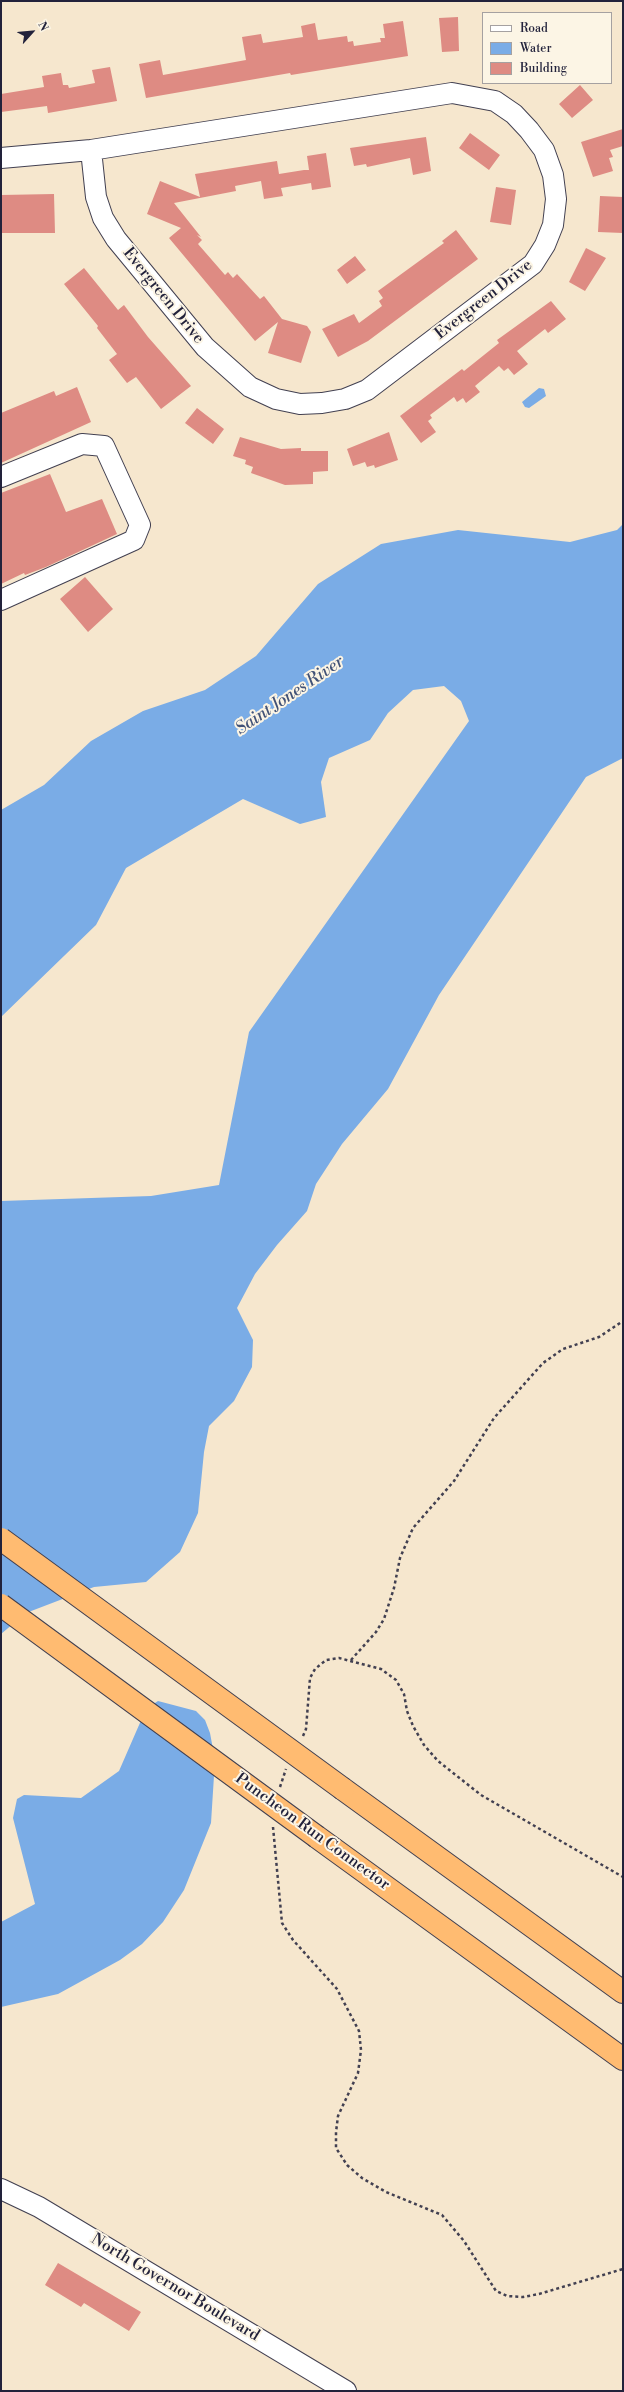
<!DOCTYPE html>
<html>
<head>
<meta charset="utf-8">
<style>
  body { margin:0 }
  #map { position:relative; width:624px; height:2392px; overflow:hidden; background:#f6e7ce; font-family:"Libre Bodoni",serif }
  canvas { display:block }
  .frame { position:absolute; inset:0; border:2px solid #22223b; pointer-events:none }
  .legend { position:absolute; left:482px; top:12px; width:130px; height:72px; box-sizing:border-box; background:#fcf5e5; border:1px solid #a5a1a1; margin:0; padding:5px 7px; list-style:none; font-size:12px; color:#22223b }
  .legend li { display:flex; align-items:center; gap:8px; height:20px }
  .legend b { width:20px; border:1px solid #a5a1a1 }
  .north { position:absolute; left:12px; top:12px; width:40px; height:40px; -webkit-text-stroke:3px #fcf5e5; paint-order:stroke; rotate:63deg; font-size:11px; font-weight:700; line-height:16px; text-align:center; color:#22223b }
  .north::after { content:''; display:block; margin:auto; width:14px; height:18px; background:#22223b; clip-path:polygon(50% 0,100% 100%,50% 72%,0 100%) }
</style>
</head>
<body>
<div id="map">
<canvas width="624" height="2392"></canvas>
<div class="frame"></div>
<ul class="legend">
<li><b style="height:5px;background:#fff"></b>Road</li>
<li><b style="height:11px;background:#7aace6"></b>Water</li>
<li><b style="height:11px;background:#de8b83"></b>Building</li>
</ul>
<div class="north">N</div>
</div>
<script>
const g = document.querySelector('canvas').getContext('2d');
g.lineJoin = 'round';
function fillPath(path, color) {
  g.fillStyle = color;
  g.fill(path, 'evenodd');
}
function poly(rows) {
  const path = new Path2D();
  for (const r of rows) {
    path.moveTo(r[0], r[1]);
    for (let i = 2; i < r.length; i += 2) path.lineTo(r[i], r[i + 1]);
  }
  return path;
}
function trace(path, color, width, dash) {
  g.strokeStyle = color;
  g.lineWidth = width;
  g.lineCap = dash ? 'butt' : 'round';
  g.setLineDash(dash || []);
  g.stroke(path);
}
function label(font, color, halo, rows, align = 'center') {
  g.font = font + ' "Libre Bodoni",serif';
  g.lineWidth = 4;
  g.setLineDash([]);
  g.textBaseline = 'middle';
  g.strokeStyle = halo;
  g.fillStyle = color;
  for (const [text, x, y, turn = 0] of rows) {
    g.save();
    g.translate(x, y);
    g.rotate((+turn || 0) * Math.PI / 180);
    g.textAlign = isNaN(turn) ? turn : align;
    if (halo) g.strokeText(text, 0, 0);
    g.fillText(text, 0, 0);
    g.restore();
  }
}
const water = poly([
  [539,388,544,389,546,396,529,408,525,407,522,402],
  [623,524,623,758,586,777,439,995,388,1089,342,1144,316,1184,307,1211,277,1245,255,1274,237,1308,253,1340,252,1367,234,1401,209,1426,204,1452,198,1513,180,1552,146,1582,94,1587,26,1613,1,1634,1,1201,151,1196,219,1185,249,1032,469,721,461,701,444,686,413,690,388,713,370,740,329,758,321,782,326,817,300,824,243,799,126,868,96,925,1,1017,1,810,44,785,91,741,143,711,205,690,256,656,318,584,381,544,458,530,570,542,617,530],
  [158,1701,196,1711,205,1720,210,1733,215,1760,211,1823,184,1890,163,1922,142,1944,120,1960,58,1994,1,2007,1,1922,35,1904,13,1818,17,1799,24,1795,81,1798,119,1771,146,1709]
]);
const building = poly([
  [458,17,459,51,442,52,439,18],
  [403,21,408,56,291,75,290,73,146,98,139,64,160,60,163,75,246,60,242,37,261,34,263,43,303,37,301,26,315,23,318,40,347,36,348,42,353,41,354,46,381,42,380,38,385,38,383,24],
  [110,67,117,101,48,113,47,106,1,112,1,94,44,87,42,76,61,73,63,85,68,85,69,88,95,83,92,70],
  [580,85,593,100,572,118,559,104],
  [623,129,623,146,610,150,613,157,609,158,613,171,593,177,581,142],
  [470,133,500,155,489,170,459,148],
  [426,137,431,171,413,175,410,158,367,167,366,164,354,166,350,148],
  [326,153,331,187,312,190,311,183,281,188,283,196,264,199,261,181,235,186,236,191,174,203,201,237,197,235,202,240,198,244,225,275,228,272,233,278,237,274,260,299,264,296,282,319,307,326,311,332,301,363,268,353,278,322,255,341,169,238,181,228,147,214,160,181,200,197,195,174,277,161,279,174,304,170,309,170,307,156],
  [496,187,516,190,511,225,490,222],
  [54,194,55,233,1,233,1,195],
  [600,196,623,197,623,233,598,232],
  [456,230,478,259,368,341,338,357,322,329,354,314,359,323,382,306,379,301,383,298,378,291,444,243,442,241],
  [586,248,606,258,585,291,569,282],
  [355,256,366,270,347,284,337,270],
  [84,268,118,310,124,305,148,337,191,386,161,409,136,377,127,383,109,360,117,354,97,328,98,326,64,284],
  [551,301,566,319,548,333,545,329,517,351,528,364,514,375,508,368,504,371,499,366,475,386,480,392,466,403,463,398,457,402,454,397,430,415,432,418,428,421,436,432,421,443,400,416,462,369,464,371,499,343,497,340],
  [77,387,91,422,1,463,1,413,54,391,56,396],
  [197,408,224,429,213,444,185,423],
  [389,432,398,460,375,468,374,465,367,467,365,462,353,466,347,449],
  [240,437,281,449,301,448,301,451,328,451,328,471,313,472,313,484,285,485,251,473,253,467,245,464,246,460,233,456],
  [50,474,66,512,102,499,117,534,46,567,25,575,24,573,1,584,1,493],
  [85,577,113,609,88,632,60,599],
  [58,2263,141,2312,129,2331,84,2303,81,2307,45,2285]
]);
const path = poly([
  [351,1660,376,1632,384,1619,394,1588,400,1558,413,1528,454,1481,494,1418,543,1363,563,1349,599,1337,623,1321],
  [303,1736,306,1729,310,1678,315,1669,326,1660,339,1658,381,1669,396,1680,404,1694,407,1711,413,1726,424,1745,438,1761,481,1795,623,1877],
  [280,1787,286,1769],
  [273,1827,282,1923,293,1940,337,1989,359,2031,361,2050,358,2073,338,2116,336,2132,336,2148,347,2165,362,2178,386,2192,442,2215,464,2241,496,2291,507,2296,523,2297,539,2294,623,2269]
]);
const minor = poly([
  [1,158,91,150,452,93,495,101,514,114,529,130,544,150,553,175,556,199,553,225,545,245,533,264,367,390,345,399,322,403,300,404,276,399,250,387,205,347,116,239,103,218,96,197,91,150],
  [1,477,82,444,104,446,140,525,134,540,1,600],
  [1,2189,39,2207,346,2391]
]);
const highway = poly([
  [343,1789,623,1992],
  [317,1837,623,2059]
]);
const highwayBridge = poly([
  [1,1539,343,1789],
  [1,1605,317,1837]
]);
const streetNames = [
  ["Evergreen Drive",163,296,51],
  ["Evergreen Drive",484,300,-38],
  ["Puncheon Run Connector",312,1832,36],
  ["North Governor Boulevard",175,2288,31]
];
const waterNames = [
  ["Saint Jones River",290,696,-34]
];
fillPath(water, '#7aace6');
fillPath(building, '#de8b83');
trace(minor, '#424051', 22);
trace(highway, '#424051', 24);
trace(path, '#424051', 2.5, [3, 3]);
trace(minor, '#fff', 20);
trace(highway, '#ffbb71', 22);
trace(highwayBridge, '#424051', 24, []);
trace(highwayBridge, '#ffbb71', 22);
label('16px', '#22223b', '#fcf5e5', streetNames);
label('italic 17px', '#415277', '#fcf5e5', waterNames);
</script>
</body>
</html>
